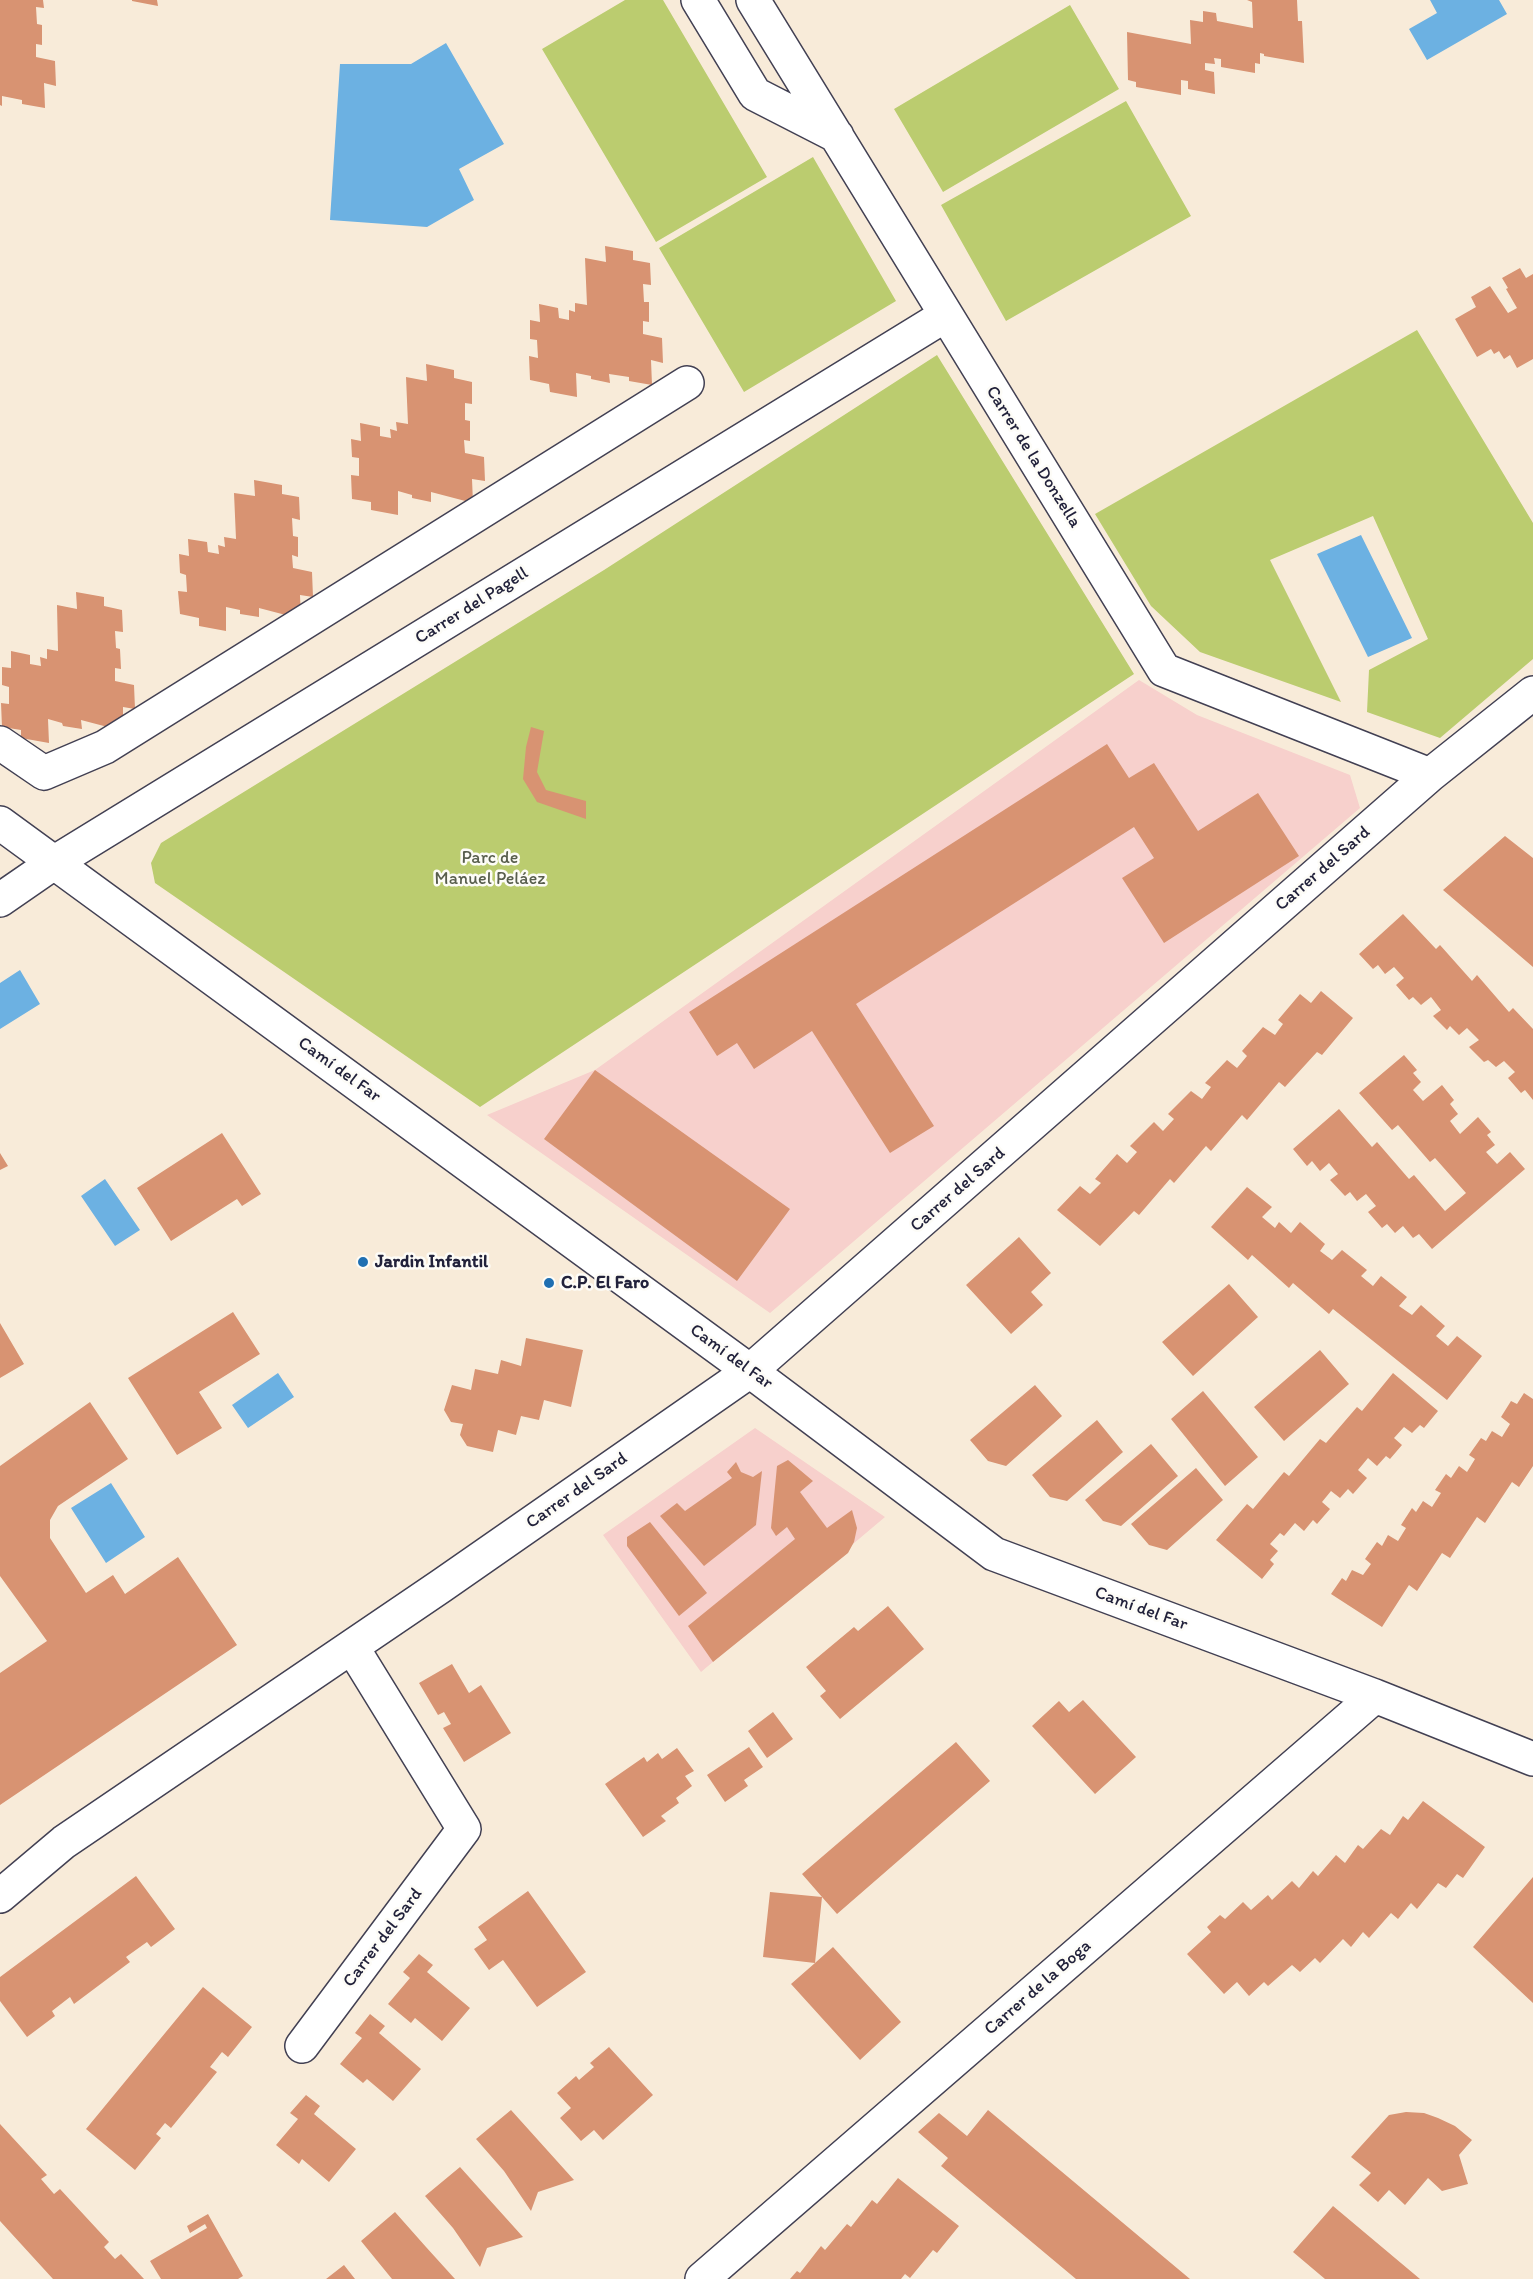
<!DOCTYPE html>
<html>
<head>
<meta charset="utf-8">
<style>
  body { margin:0 }
  canvas { display:block; background:#f8ebd9 }
</style>
</head>
<body>
<canvas width="1533" height="2279"></canvas>
<script>
const g = document.querySelector('canvas').getContext('2d');
g.lineJoin = 'round';
function fillPath(path, color) {
  g.fillStyle = color;
  g.fill(path, 'evenodd');
}
function poly(rows) {
  const path = new Path2D();
  for (const r of rows) {
    path.moveTo(r[0], r[1]);
    for (let i = 2; i < r.length; i += 2) path.lineTo(r[i], r[i + 1]);
  }
  return path;
}
function trace(path, color, width, dash) {
  g.strokeStyle = color;
  g.lineWidth = width;
  g.lineCap = dash ? 'butt' : 'round';
  g.setLineDash(dash || []);
  g.stroke(path);
}
function label(font, color, halo, rows, align = 'center') {
  g.font = font + ' Itim,sans-serif';
  g.lineWidth = 5;
  g.setLineDash([]);
  g.textBaseline = 'middle';
  g.strokeStyle = halo;
  g.fillStyle = color;
  for (const [text, x, y, turn = 0] of rows) {
    g.save();
    g.translate(x, y);
    g.rotate((+turn || 0) * Math.PI / 180);
    g.textAlign = isNaN(turn) ? turn : align;
    if (halo) g.strokeText(text, 0, 0);
    g.fillText(text, 0, 0);
    g.restore();
  }
}
const built = poly([
  [1139,680,1197,715,1350,775,1360,808,770,1313,487,1115,595,1070],
  [755,1428,885,1517,701,1672,603,1535]
]);
const green = poly([
  [625,0,663,0,767,177,656,242,542,49],
  [1070,5,1119,89,943,192,894,109],
  [1126,101,1191,216,1006,321,941,205],
  [813,157,896,301,744,392,659,248],
  [1417,330,1533,523,1533,659,1440,738,1367,712,1369,670,1428,639,1373,516,1270,560,1341,702,1200,652,1151,606,1095,514],
  [937,355,1134,674,480,1107,155,883,151,863,161,843,604,570]
]);
const water = poly([
  [1430,0,1499,0,1507,14,1427,60,1409,29,1437,13],
  [446,43,504,144,459,169,474,200,427,227,330,220,340,64,411,64],
  [1361,535,1412,638,1368,657,1317,554],
  [20,970,40,1004,0,1029,0,983],
  [105,1179,140,1230,115,1246,81,1196],
  [278,1373,294,1397,248,1428,232,1405],
  [111,1483,145,1537,106,1563,71,1508]
]);
const building = poly([
  [0,0,43,0,44,8,36,7,37,24,42,25,42,45,36,44,36,57,55,61,56,86,44,83,45,108,22,104,22,100,2,96,2,106,0,105],
  [132,0,157,0,158,6,132,1],
  [1247,0,1297,0,1298,21,1302,21,1304,63,1264,56,1264,54,1260,53,1260,64,1255,63,1255,73,1221,67,1221,59,1214,58,1215,64,1205,63,1205,70,1214,72,1215,94,1188,89,1188,81,1181,80,1181,95,1136,87,1136,82,1128,80,1127,32,1191,44,1190,20,1203,22,1203,11,1216,13,1217,21,1253,28,1252,2],
  [605,246,633,251,633,260,650,263,651,285,643,284,644,302,649,302,649,322,643,321,643,334,662,338,663,363,651,360,652,385,629,381,629,377,609,374,610,383,591,379,591,376,576,373,577,397,550,392,549,384,530,380,529,356,538,358,537,340,530,339,530,320,540,322,539,304,558,308,559,318,569,320,569,310,575,312,575,303,587,305,585,258,606,262],
  [1520,268,1526,278,1533,274,1533,359,1517,368,1510,355,1504,359,1499,351,1494,354,1491,349,1477,357,1455,319,1476,307,1471,297,1490,286,1508,313,1517,308,1506,289,1508,288,1502,278],
  [426,364,454,370,454,378,472,382,472,404,465,403,465,420,470,421,470,441,464,440,465,453,484,457,485,481,472,479,473,503,431,492,431,502,412,498,412,495,398,491,398,515,371,510,371,502,352,499,351,475,359,476,359,458,352,457,351,439,361,441,360,423,380,427,380,436,391,438,390,429,397,431,396,422,408,424,406,377,427,381],
  [254,480,282,485,282,494,299,497,300,520,292,518,293,536,298,537,298,557,292,555,293,568,312,572,313,597,300,595,301,619,259,608,259,617,240,614,240,610,226,607,226,631,199,626,199,618,180,614,178,591,187,592,186,575,180,573,179,554,189,556,188,539,207,542,208,552,219,554,218,545,225,547,224,537,236,539,234,493,255,496],
  [76,592,104,597,104,606,122,610,123,632,115,631,116,648,120,649,121,669,115,668,115,681,134,685,135,709,123,707,123,731,81,720,82,729,63,726,62,723,48,719,49,743,21,738,21,730,2,727,1,703,9,704,9,687,2,685,2,667,11,668,11,651,30,655,30,664,41,666,40,657,47,659,47,649,58,651,57,605,77,609],
  [531,727,544,731,537,772,546,790,586,801,586,819,537,802,523,779,526,747],
  [1107,744,1129,778,1154,763,1198,831,1258,793,1299,856,1164,943,1122,878,1154,858,1134,827,856,1004,934,1126,890,1153,812,1031,754,1069,737,1043,717,1056,689,1012],
  [1505,836,1533,858,1533,967,1443,890],
  [1403,914,1436,949,1440,945,1472,981,1477,975,1509,1012,1513,1008,1533,1029,1533,1100,1525,1090,1521,1093,1508,1078,1515,1072,1504,1061,1496,1067,1488,1060,1484,1062,1469,1047,1479,1040,1467,1028,1459,1035,1450,1026,1447,1030,1433,1016,1441,1010,1431,997,1421,1005,1413,997,1409,1000,1396,985,1404,978,1394,967,1385,974,1378,965,1373,969,1359,954],
  [1321,991,1353,1018,1322,1055,1317,1052,1285,1087,1279,1082,1247,1120,1242,1115,1211,1151,1206,1146,1174,1183,1170,1179,1139,1215,1134,1211,1100,1246,1057,1210,1080,1186,1090,1194,1101,1183,1095,1179,1117,1154,1127,1163,1137,1152,1130,1146,1154,1122,1163,1131,1174,1119,1168,1114,1191,1091,1202,1099,1211,1087,1205,1083,1227,1060,1237,1068,1247,1056,1242,1051,1263,1027,1275,1035,1283,1024,1278,1020,1300,994,1311,1003],
  [1404,1055,1417,1070,1413,1073,1421,1082,1413,1090,1423,1101,1442,1085,1454,1100,1450,1104,1458,1114,1450,1121,1460,1134,1478,1117,1491,1132,1487,1135,1495,1145,1486,1152,1497,1164,1510,1152,1525,1169,1432,1249,1419,1234,1413,1238,1403,1226,1395,1233,1387,1224,1382,1228,1368,1212,1376,1206,1366,1194,1357,1201,1350,1192,1345,1196,1330,1180,1338,1174,1329,1163,1320,1171,1312,1161,1307,1166,1293,1149,1339,1109,1372,1147,1377,1142,1409,1179,1414,1175,1445,1211,1466,1193,1435,1158,1430,1162,1398,1125,1392,1130,1359,1093],
  [595,1070,790,1209,737,1281,544,1139],
  [222,1133,261,1194,242,1206,237,1199,171,1241,137,1188],
  [0,1153,8,1166,0,1170],
  [1247,1187,1272,1207,1262,1217,1275,1228,1279,1222,1291,1233,1300,1222,1325,1244,1320,1251,1332,1260,1342,1250,1367,1270,1361,1276,1373,1286,1381,1276,1407,1297,1399,1306,1412,1315,1421,1305,1445,1326,1436,1336,1448,1346,1457,1336,1482,1356,1447,1400,1333,1309,1329,1314,1293,1283,1289,1288,1252,1255,1248,1260,1211,1227],
  [1019,1237,1051,1273,1031,1292,1043,1305,1011,1334,966,1285],
  [1229,1284,1258,1317,1193,1376,1162,1342],
  [233,1312,260,1354,199,1392,222,1428,177,1455,128,1378],
  [0,1323,24,1364,0,1378],
  [526,1338,583,1350,571,1407,544,1400,539,1420,521,1416,516,1435,498,1430,493,1452,467,1446,460,1435,463,1424,451,1422,444,1410,452,1385,471,1390,475,1369,498,1374,501,1360,521,1366],
  [1320,1350,1349,1384,1284,1441,1254,1407],
  [1393,1373,1438,1411,1424,1428,1420,1425,1412,1433,1404,1427,1394,1438,1402,1445,1390,1459,1386,1456,1377,1466,1368,1458,1358,1470,1367,1478,1353,1494,1348,1489,1340,1498,1331,1491,1322,1502,1330,1509,1317,1524,1313,1520,1304,1531,1295,1523,1284,1536,1280,1533,1270,1544,1278,1551,1270,1560,1274,1564,1262,1579,1216,1540,1247,1504,1253,1509,1284,1472,1289,1476,1320,1439,1326,1443,1357,1407,1362,1411],
  [1035,1385,1062,1416,1006,1466,988,1461,970,1440],
  [1203,1391,1258,1457,1225,1486,1171,1419],
  [1524,1393,1533,1399,1533,1466,1519,1487,1512,1482,1485,1523,1477,1517,1450,1558,1442,1553,1417,1591,1409,1585,1382,1627,1331,1594,1342,1578,1346,1581,1352,1570,1363,1575,1371,1564,1365,1559,1377,1542,1382,1546,1388,1535,1398,1541,1406,1528,1401,1525,1412,1508,1416,1512,1423,1501,1432,1507,1441,1493,1435,1490,1446,1474,1451,1478,1459,1466,1467,1472,1475,1459,1469,1455,1481,1438,1486,1441,1492,1431,1502,1437,1510,1424,1501,1417,1511,1401,1517,1404],
  [90,1402,128,1459,58,1506,50,1520,50,1538,86,1593,113,1575,125,1594,178,1557,237,1645,0,1805,0,1673,47,1641,0,1576,0,1466],
  [1097,1420,1123,1452,1067,1501,1050,1497,1032,1475],
  [1151,1444,1178,1476,1121,1526,1103,1521,1085,1500],
  [788,1460,813,1481,800,1492,827,1528,852,1510,857,1528,854,1542,848,1553,713,1662,688,1626,795,1539,787,1527,776,1536,771,1528,777,1466],
  [736,1462,741,1472,753,1477,762,1471,756,1525,704,1566,660,1516,677,1503,685,1511,732,1478,727,1472],
  [1196,1468,1223,1500,1167,1550,1149,1545,1131,1524],
  [650,1522,707,1593,679,1616,627,1546,627,1537],
  [888,1606,924,1649,840,1719,820,1696,826,1691,806,1667,854,1627,858,1631],
  [452,1664,469,1693,481,1685,511,1733,464,1762,443,1728,451,1724,444,1712,438,1715,419,1683],
  [1083,1700,1136,1757,1095,1794,1032,1726,1059,1701,1069,1712],
  [773,1712,793,1739,767,1758,748,1731],
  [956,1742,990,1781,837,1914,822,1897,815,1963,833,1947,901,2022,860,2060,791,1984,815,1963,763,1957,770,1892,822,1897,802,1874],
  [749,1747,763,1767,744,1780,748,1786,725,1802,707,1775],
  [677,1748,694,1771,685,1776,692,1786,676,1798,679,1803,661,1816,666,1821,643,1837,605,1784,644,1757,647,1762,658,1753,662,1759],
  [1423,1801,1485,1847,1463,1878,1457,1874,1446,1888,1438,1883,1417,1909,1411,1903,1398,1919,1391,1913,1369,1938,1363,1932,1351,1947,1343,1939,1320,1963,1315,1958,1300,1972,1292,1965,1268,1986,1264,1982,1249,1996,1237,1982,1224,1994,1187,1954,1211,1932,1207,1927,1220,1915,1225,1919,1243,1902,1251,1910,1268,1895,1272,1900,1292,1881,1299,1888,1313,1871,1318,1876,1336,1855,1345,1863,1358,1845,1363,1849,1381,1829,1390,1835,1403,1816,1408,1820],
  [136,1876,175,1929,151,1947,147,1942,126,1957,130,1962,74,2004,70,1997,52,2011,55,2016,27,2037,0,2001,0,1977],
  [1533,1877,1533,2003,1473,1947],
  [528,1891,586,1972,537,2007,503,1960,489,1970,474,1949,487,1940,478,1927],
  [419,1954,433,1965,427,1972,470,2008,442,2041,415,2018,411,2023,388,2004,410,1978,403,1972],
  [203,1987,252,2027,228,2057,222,2052,210,2067,217,2072,171,2128,165,2123,156,2134,161,2138,135,2170,86,2129],
  [370,2014,385,2026,379,2033,421,2069,393,2101,367,2079,363,2083,340,2064,362,2038,355,2033],
  [609,2047,653,2095,603,2140,594,2130,581,2141,560,2118,571,2108,557,2093,576,2076,579,2080,594,2067,590,2063],
  [306,2095,320,2106,314,2114,356,2149,329,2182,302,2159,299,2164,276,2145,298,2119,290,2113],
  [511,2110,574,2180,538,2192,531,2211,504,2171,476,2139],
  [988,2110,1190,2279,1076,2279,941,2166,948,2158,918,2132,939,2113,967,2136],
  [1406,2112,1424,2113,1438,2118,1455,2126,1472,2140,1459,2155,1468,2184,1442,2191,1428,2178,1405,2205,1389,2190,1378,2202,1359,2185,1371,2173,1351,2157,1389,2115],
  [0,2124,47,2175,41,2179,54,2194,60,2189,109,2242,104,2247,115,2259,121,2254,144,2279,53,2279,0,2221],
  [460,2167,523,2237,487,2248,480,2267,453,2228,425,2196],
  [898,2178,959,2226,937,2253,933,2250,910,2278,905,2274,901,2279,790,2279,797,2271,800,2273,821,2246,825,2250,847,2224,851,2227,872,2200,877,2204],
  [1333,2206,1420,2279,1325,2279,1293,2252],
  [395,2212,426,2247,455,2279,392,2279,361,2241],
  [208,2214,243,2276,238,2279,161,2279,150,2261,207,2228,205,2224,190,2233,187,2226],
  [344,2265,355,2279,326,2279]
]);
const minor = poly([
  [698,0,755,94,837,136],
  [753,0,1164,670,1430,775],
  [0,743,44,773,105,747,687,383],
  [0,823,750,1371,994,1554,1375,1696,1533,1759],
  [0,900,55,862,946,315],
  [0,1896,64,1842,441,1586,750,1371,1430,775,1533,693],
  [302,2046,464,1829,352,1647],
  [702,2279,1375,1696]
]);
const markers = [
  [363,1262,6,"#1f6fb2"],
  [549,1283,6,"#1f6fb2"]
];
const streetNames = [
  ["Carrer de la Donzella",1033,457,58],
  ["Carrer del Pagell",472,606,-32],
  ["Carrer del Sard",1323,869,-41],
  ["Camí del Far",339,1070,36],
  ["Carrer del Sard",958,1190,-41],
  ["Camí del Far",731,1357,36],
  ["Carrer del Sard",577,1491,-35],
  ["Camí del Far",1141,1609,20],
  ["Carrer del Sard",383,1938,-53],
  ["Carrer de la Boga",1038,1988,-41]
];
const parkNames = [
  ["Parc de",490,858],
  ["Manuel Peláez",490,879]
];
const poiNames = [
  ["Jardin Infantil",375,1262],
  ["C.P. El Faro",561,1283]
];
fillPath(built, '#f7d0cc');
fillPath(green, '#bbcc6f');
fillPath(water, '#6cb1e2');
fillPath(building, '#d89372');
trace(minor, '#424053', 36);
trace(minor, '#fff', 33);
for (const [x, y, r, color] of markers) {
  const dot = new Path2D();
  dot.arc(x, y, r, 0, 2 * Math.PI);
  g.fillStyle = color;
  g.fill(dot);
  trace(dot, '#fdfcf7', 2);
}
label('18px', '#22223b', '#fdfcf7', streetNames);
label('18px', '#585e4d', '#fdfcf7', parkNames);
label('bold 18px', '#22223b', '#fdfcf7', poiNames, 'left');
</script>
</body>
</html>
